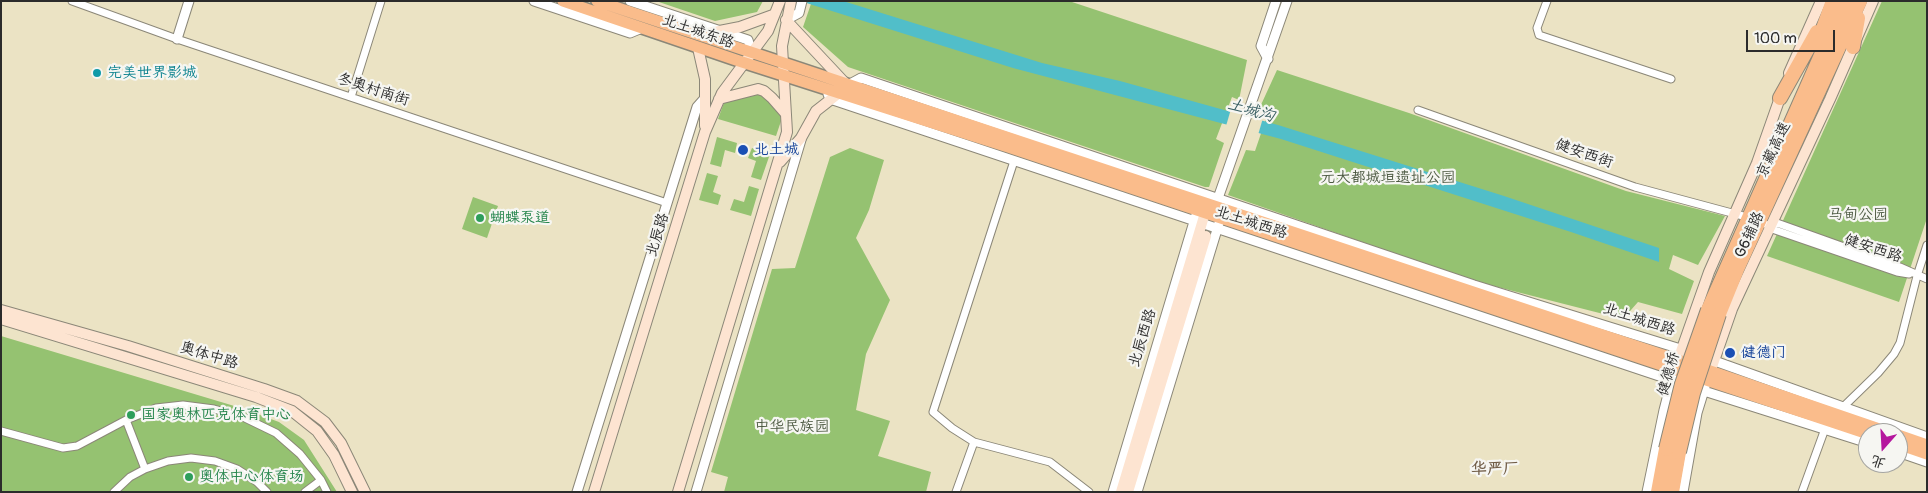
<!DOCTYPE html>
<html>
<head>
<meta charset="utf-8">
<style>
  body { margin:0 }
  #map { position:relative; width:1928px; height:493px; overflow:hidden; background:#ebe3c4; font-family:Pangolin,"LXGW WenKai TC",sans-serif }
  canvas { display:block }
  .frame { position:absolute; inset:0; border:2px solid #2b2b2b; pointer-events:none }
  .north { position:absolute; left:1858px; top:423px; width:50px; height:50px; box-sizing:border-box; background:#f6f6f2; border:1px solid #a5a5a2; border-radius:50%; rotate:199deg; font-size:14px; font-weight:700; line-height:20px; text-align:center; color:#2b2b2b }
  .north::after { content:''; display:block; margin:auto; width:18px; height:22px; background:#b5179e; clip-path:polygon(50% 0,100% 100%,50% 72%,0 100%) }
  .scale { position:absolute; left:1746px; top:30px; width:89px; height:22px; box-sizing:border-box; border:2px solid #2b2b2b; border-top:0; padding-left:6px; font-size:15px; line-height:18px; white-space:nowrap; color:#2b2b2b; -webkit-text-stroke:4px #f6f6f2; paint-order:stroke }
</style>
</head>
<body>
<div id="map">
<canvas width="1928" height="493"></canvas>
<div class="frame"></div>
<div class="north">北</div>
<div class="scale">100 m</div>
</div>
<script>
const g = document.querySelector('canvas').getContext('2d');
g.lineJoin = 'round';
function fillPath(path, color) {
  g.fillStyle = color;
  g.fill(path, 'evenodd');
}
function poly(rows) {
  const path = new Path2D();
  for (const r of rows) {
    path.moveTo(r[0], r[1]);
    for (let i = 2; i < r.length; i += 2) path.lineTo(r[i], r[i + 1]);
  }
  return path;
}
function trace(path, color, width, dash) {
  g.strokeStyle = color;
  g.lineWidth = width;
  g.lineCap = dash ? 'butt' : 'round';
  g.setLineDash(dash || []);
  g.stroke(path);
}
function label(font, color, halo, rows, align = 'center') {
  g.font = font + ' Pangolin,"LXGW WenKai TC",sans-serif';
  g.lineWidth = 4.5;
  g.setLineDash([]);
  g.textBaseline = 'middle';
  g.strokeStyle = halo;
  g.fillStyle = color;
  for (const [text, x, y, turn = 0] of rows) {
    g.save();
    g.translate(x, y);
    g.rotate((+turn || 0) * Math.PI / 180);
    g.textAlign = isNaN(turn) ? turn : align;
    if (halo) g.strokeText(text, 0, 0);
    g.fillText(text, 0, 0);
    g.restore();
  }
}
const green = poly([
  [656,1,763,1,757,12,715,21],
  [812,1,1069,1,1247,60,1239,100,1232,97,1216,139,1224,143,1209,187,1205,187,848,67,803,27],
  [1882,1,1927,1,1927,218,1899,302,1767,256],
  [1277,70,1409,113,1626,191,1725,216,1698,265,1673,255,1669,269,1694,281,1682,314,1638,302,1623,319,1470,280,1228,195,1246,150,1255,151,1269,110,1260,107],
  [763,93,780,113,781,121,776,136,718,119,725,100],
  [717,137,737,143,735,153,725,150,721,167,710,164],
  [752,148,770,154,761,180,751,177,756,161,748,158],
  [850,148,884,160,869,210,856,238,890,300,866,354,856,410,890,421,878,456,931,472,926,492,724,492,728,477,711,472,772,269,795,268,830,157],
  [707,173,718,176,713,192,721,195,718,205,699,200],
  [749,186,759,189,751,216,730,210,734,199,744,202],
  [473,197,498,206,487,238,462,229],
  [1,336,241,408,279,422,304,440,337,492,1,492]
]);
const water = poly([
  [800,1,843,1,1042,63,1120,81,1278,125,1504,196,1659,248,1659,262,1571,232,1281,139,1013,68]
]);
const pier = poly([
  [1231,109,1263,118,1258,135,1226,126]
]);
const minor = poly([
  [72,1,177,39,667,203],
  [1547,1,1537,28,1539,35,1671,79],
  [351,97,381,1],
  [1418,110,1635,187,1743,216],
  [1765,224,1771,226,1775,230,1897,272,1909,274],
  [1771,226,1777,223,1900,267,1927,279],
  [1840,410,1878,373,1894,354,1900,343,1917,276,1927,245],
  [126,420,145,469],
  [1,431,63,448,77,446,126,420,156,408,183,405,214,409,245,418,276,433,300,454,321,480,327,492],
  [974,442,1050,462,1089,492],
  [114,492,130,477,145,469,168,461,191,458,215,461,237,469,257,482,267,492],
  [305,492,321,480],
  [956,492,974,442,952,428,933,412,1014,161],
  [1802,492,1826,426]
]);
const tertiary = poly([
  [534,1,630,33,642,28],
  [630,1,748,40,752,53],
  [786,20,799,13,802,1],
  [177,39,189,1],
  [1268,59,1261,46,1276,1],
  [848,85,861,78,1474,285,1687,351],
  [828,94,830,99,1704,391,1868,443],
  [1216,204,1287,1],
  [1709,359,1927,437],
  [1898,452,1927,462],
  [577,492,697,107,705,98],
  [696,492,801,140],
  [1113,492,1196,215],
  [1137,492,1219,223],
  [1647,492,1664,410,1673,375],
  [1683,492,1697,413,1705,387]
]);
const secondary = poly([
  [786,20,845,83],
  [699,35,740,27,773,15],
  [698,48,705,79,705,126],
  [1789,73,1821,1],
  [719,99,758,89,764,91,772,98,786,114],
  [780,162,801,138,816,111,839,93],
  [1,310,128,346,264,389,297,401,325,422,341,443,365,492],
  [1,319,256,397,292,411,317,431,334,455,352,492],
  [1678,360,1709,272,1757,163,1782,92],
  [1708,378,1732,309,1830,99,1873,1],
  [594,492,705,132,722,93,768,31,780,1],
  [678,492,787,132,782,46,791,1],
  [1121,492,1205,213,1212,208],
  [1128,492,1206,236]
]);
const primary = poly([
  [563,1,739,61,1008,147,1868,434],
  [597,1,1678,360,1891,433],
  [1898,435,1927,445],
  [1898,444,1927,454]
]);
const motorway = poly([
  [1817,45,1833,1],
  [1853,47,1858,18],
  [1780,98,1817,32],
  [1708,310,1845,1],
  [1719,314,1738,267,1860,1],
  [1658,492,1666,449],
  [1672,492,1679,452]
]);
const motorwayBridge = poly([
  [1666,449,1682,384,1708,310],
  [1679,452,1693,393,1719,314]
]);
const markers = [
  [97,73,5,"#0f9aa8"],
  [743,150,6,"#1a4fb4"],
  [480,218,5,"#2e9e5b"],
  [1730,353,6,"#1a4fb4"],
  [131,415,5,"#2e9e5b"],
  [189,477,5,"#2e9e5b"]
];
const streetNames = [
  ["北土城东路",698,32,19],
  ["冬奥村南街",373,90,18],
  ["京藏高速",1774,150,-65],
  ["健安西街",1584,154,19],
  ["北土城西路",1251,223,18],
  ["北辰路",658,235,-73],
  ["G6辅路",1750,235,-65],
  ["健安西路",1873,249,18],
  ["北土城西路",1639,320,18],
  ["北辰西路",1143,338,-73],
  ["奥体中路",209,356,17],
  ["健德桥",1669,374,-74]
];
const cultureNames = [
  ["完美世界影城",107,73]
];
const transitNames = [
  ["北土城",754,150],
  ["健德门",1741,353]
];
const parkNames = [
  ["元大都城垣遗址公园",1388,178],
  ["马甸公园",1858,215],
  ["中华民族园",792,427]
];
const leisureNames = [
  ["蝴蝶泵道",490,218],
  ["国家奥林匹克体育中心",141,415],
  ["奥体中心体育场",199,477]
];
const waterNames = [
  ["土城沟",1251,111,16]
];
const neighbourhoodNames = [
  ["华严厂",1495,470]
];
fillPath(green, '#95c271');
fillPath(water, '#51bec9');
fillPath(pier, '#ebe3c4');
trace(minor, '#8b8778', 9);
trace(tertiary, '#8b8778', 11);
trace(secondary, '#8b8778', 12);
trace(primary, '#8b8778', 14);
trace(motorway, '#8b8778', 16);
trace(minor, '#fff', 7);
trace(tertiary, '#fff', 9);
trace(secondary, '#fde4d1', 10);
trace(primary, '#fabc8b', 11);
trace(motorway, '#fabc8b', 14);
trace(motorwayBridge, '#8b8778', 16, []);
trace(motorwayBridge, '#fabc8b', 14);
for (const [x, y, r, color] of markers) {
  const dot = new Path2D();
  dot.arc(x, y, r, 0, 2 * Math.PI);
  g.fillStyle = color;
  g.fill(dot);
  trace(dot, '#f6f6f2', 2);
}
label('15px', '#2b2b2b', '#f6f6f2', streetNames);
label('15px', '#0d838f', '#f6f6f2', cultureNames, 'left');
label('15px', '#164399', '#f6f6f2', transitNames, 'left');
label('15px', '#4b5840', '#f6f6f2', parkNames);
label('15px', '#27864d', '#f6f6f2', leisureNames, 'left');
label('italic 16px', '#385e62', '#f6f6f2', waterNames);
label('bold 16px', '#705c46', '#f6f6f2', neighbourhoodNames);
</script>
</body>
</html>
